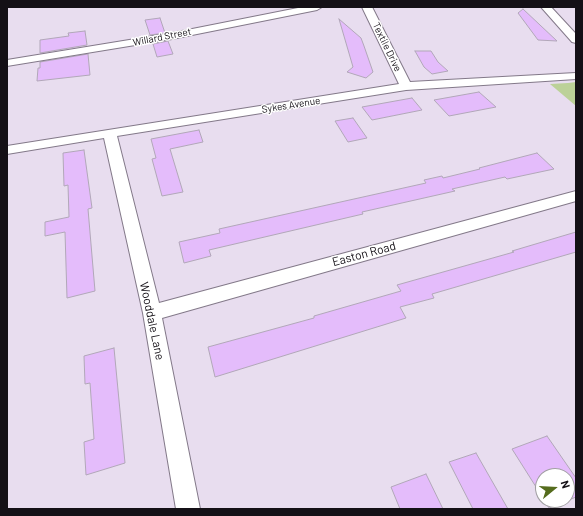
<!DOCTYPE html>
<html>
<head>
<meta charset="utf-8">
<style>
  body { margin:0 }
  #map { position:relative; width:583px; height:516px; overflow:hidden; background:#e8ddef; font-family:Barlow,sans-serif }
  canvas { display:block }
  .frame { position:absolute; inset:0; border:8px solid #141016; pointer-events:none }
  .north { position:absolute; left:535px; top:468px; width:40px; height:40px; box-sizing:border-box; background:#fff; border:1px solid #a19fa2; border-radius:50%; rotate:72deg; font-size:11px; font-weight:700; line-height:16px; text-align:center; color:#141016 }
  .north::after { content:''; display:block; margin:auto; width:14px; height:18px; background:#556c1d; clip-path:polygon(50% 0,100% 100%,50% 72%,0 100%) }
</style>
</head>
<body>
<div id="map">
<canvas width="583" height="516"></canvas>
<div class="frame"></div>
<div class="north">N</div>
</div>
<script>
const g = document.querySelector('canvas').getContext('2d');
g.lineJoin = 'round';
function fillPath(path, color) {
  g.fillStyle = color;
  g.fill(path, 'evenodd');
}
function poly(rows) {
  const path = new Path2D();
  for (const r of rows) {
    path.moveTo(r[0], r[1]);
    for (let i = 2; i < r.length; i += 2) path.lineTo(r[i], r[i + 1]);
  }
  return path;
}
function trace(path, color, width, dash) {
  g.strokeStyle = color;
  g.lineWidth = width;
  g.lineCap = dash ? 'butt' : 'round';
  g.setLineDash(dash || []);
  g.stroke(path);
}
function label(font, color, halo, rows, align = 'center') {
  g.font = font + ' Barlow,sans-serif';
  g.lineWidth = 3;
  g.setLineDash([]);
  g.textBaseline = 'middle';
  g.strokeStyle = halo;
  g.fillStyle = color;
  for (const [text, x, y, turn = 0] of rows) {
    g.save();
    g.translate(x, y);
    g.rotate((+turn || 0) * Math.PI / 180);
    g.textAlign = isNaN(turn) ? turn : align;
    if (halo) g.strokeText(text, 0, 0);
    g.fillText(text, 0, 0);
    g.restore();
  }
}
const green = poly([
  [576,82,576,106,550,84,568,83]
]);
const building = poly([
  [523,9,557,41,538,40,518,13,523,9],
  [160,18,165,33,150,35,145,20,160,18],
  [339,19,361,38,364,46,373,72,366,78,347,72,353,67,339,19],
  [85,31,87,45,40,53,40,40,69,36,68,33,85,31],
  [168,41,173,54,157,57,153,44,168,41],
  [415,51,431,51,438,62,448,71,432,74,424,67,415,51],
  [88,54,90,75,37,81,38,68,40,68,40,62,88,54],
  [479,92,496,107,449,116,434,100,479,92],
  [412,98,422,110,372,120,362,107,412,98],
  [353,118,367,138,348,142,335,121,353,118],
  [199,130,203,142,170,149,183,192,162,196,152,159,156,158,151,139,199,130],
  [84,150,92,208,88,209,95,291,67,298,65,232,45,236,45,222,69,217,68,185,64,186,63,153,84,150],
  [537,153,554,169,507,179,505,177,452,189,455,191,362,212,363,214,209,250,211,256,184,263,179,242,220,233,219,229,426,183,424,180,442,176,443,178,480,169,479,168,537,153],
  [576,232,576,252,432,294,434,298,400,307,406,318,215,377,208,347,314,318,314,316,401,291,397,285,514,252,512,251,576,232],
  [114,348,125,463,86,475,84,442,94,439,90,383,85,384,84,356,114,348],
  [547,436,576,478,576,497,549,508,544,500,567,500,567,476,543,476,543,498,512,449,547,436],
  [476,453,508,509,473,509,449,462,476,453],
  [426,474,443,509,400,509,391,487,426,474]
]);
const minor = poly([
  [303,7,322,7,317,10,172,39,7,66,7,60,172,33,303,7],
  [362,7,372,7,410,82,576,73,576,79,406,90,117,136,159,303,576,191,576,201,162,318,200,509,176,509,143,313,104,138,7,154,7,146,399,84,362,7],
  [541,7,551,7,576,34,576,43,572,42,541,7]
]);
const farStreetnames = [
  ["Willard Street",162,37,-11],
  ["Textile Drive",387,47,64],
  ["Sykes Avenue",291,105,-9]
];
const streetNames = [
  ["Easton Road",364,254,-15],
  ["Wooddale Lane",152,321,78]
];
fillPath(green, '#bcd198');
fillPath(building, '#e4bcfb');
trace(building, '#b1a7b8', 1);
trace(minor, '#837989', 2);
fillPath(minor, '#fff');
label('10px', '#141016', '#fff', farStreetnames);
label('12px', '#141016', '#fff', streetNames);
</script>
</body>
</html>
